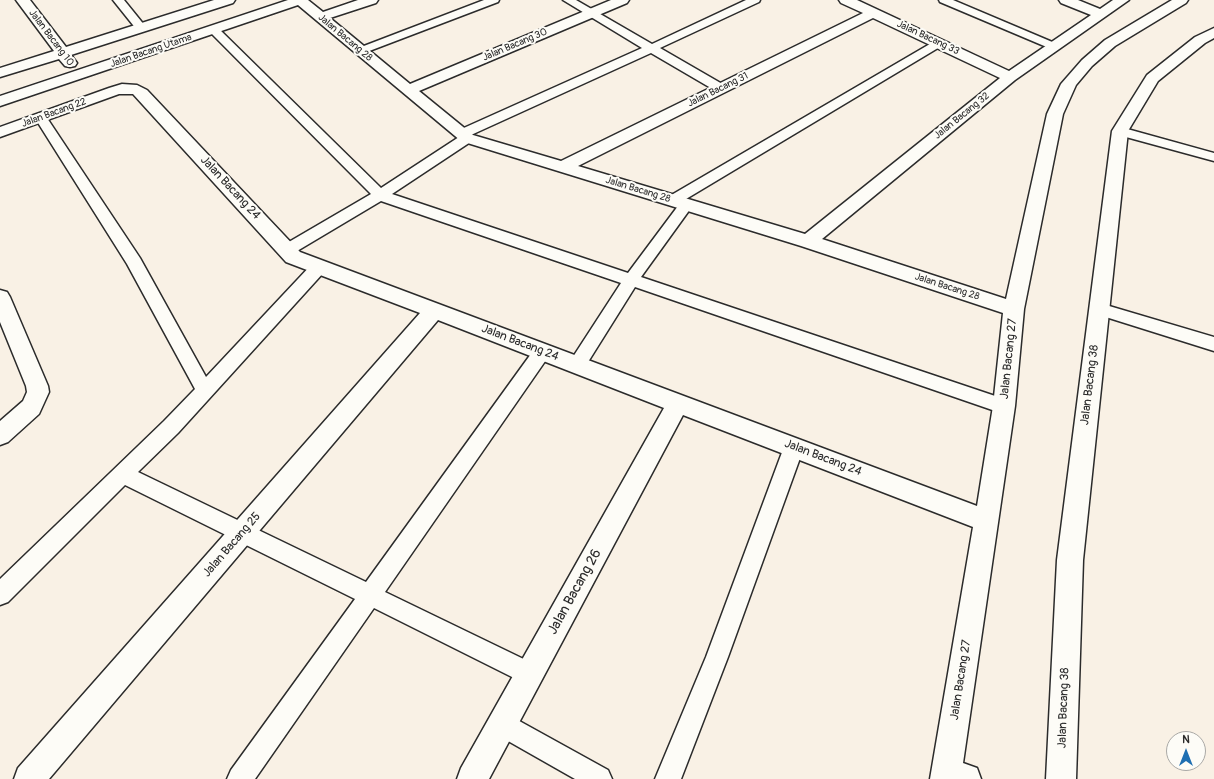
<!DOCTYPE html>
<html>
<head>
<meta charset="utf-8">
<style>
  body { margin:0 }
  #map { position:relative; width:1214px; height:779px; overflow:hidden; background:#f9f1e5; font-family:Pangolin,sans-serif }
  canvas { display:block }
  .north { position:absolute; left:1166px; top:731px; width:40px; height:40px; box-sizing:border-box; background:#fdfcf7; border:1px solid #a9a8a5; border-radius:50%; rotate:0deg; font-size:11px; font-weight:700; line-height:16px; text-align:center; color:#2b2b2b }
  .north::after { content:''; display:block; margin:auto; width:14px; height:18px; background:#1f6fb2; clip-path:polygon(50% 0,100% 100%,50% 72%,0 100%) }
</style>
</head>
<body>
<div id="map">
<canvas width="1214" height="779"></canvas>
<div class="north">N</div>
</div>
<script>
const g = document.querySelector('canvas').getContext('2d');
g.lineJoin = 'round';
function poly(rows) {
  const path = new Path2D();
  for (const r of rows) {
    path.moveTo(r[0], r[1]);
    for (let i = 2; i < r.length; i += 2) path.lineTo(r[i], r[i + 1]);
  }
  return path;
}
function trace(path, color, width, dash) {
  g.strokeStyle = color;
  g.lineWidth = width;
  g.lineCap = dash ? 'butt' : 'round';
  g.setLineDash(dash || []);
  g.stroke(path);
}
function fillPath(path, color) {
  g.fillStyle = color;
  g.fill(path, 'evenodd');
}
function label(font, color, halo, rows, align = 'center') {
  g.font = font + ' Pangolin,sans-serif';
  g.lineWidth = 4;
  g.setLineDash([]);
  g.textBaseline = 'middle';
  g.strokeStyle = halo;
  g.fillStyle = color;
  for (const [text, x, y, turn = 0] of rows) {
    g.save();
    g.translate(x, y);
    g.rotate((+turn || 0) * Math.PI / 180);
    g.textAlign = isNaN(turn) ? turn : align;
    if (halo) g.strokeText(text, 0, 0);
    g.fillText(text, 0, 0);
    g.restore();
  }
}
const service = poly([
  [113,0,124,0,145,26,147,28,145,30,137,30,113,0],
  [484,0,499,0,498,2,364,53,356,53,354,51,356,49,484,0],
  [563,0,576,0,652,44,746,0,760,0,759,2,660,48,724,85,726,88,724,91,716,91,651,53,471,135,474,138,472,141,392,194,628,273,681,202,673,205,668,203,666,200,668,197,935,41,943,41,945,43,943,45,681,202,686,200,691,202,693,205,641,277,1010,401,1013,406,1010,411,1004,414,635,287,583,370,577,372,571,370,568,365,571,360,621,283,381,201,292,254,287,255,282,254,279,250,282,246,371,194,209,31,207,29,209,27,217,27,381,188,459,137,455,134,457,131,642,48,563,0],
  [939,0,953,0,1057,44,1059,46,1057,48,1049,48,940,2,939,0],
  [41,114,46,115,47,118,140,258,206,377,313,263,319,261,325,263,327,267,325,271,178,433,138,472,366,582,536,347,542,345,548,347,551,352,548,357,385,592,538,666,542,674,538,682,530,686,374,608,255,779,227,779,231,770,355,599,125,485,8,602,0,605,0,579,164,421,195,389,127,264,35,118,36,115,41,114],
  [1120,127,1214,153,1214,161,1115,134,1113,131,1115,128,1120,127],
  [1099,303,1214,337,1214,351,1093,313,1091,309,1093,305,1099,303],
  [794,439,801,441,804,447,728,657,681,779,655,779,706,657,784,447,787,441,794,439],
  [503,712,608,770,612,779,575,779,494,733,491,724,494,715,503,712]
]);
const minor = poly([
  [16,0,30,0,66,47,214,0,235,0,233,3,71,55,77,63,75,66,70,67,65,66,59,59,0,77,0,68,54,51,16,0],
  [288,0,308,0,323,12,358,0,378,0,376,3,330,18,410,84,611,0,629,0,627,3,419,91,473,135,561,161,863,13,841,3,839,0,857,0,1009,71,1091,15,1061,3,1059,0,1078,0,1100,9,1113,0,1129,0,1015,80,822,239,1006,299,1047,114,1061,84,1082,60,1105,40,1172,0,1188,0,1186,3,1115,46,1092,66,1076,85,1063,114,1024,309,1015,406,963,763,977,768,981,779,930,779,973,527,683,415,489,779,457,779,461,768,664,408,438,320,49,779,14,779,18,768,420,313,286,262,133,94,119,94,0,137,0,127,109,88,122,84,137,85,147,90,300,252,977,506,993,406,1003,313,801,246,461,141,298,5,0,106,0,96,288,0],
  [873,18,1000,78,805,234,578,166,873,18],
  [1214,28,1214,38,1205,43,1158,81,1128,131,1083,560,1076,779,1046,779,1057,560,1112,131,1147,75,1195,37,1214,28],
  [0,290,7,292,10,297,48,386,49,392,39,414,8,442,0,445,0,421,23,401,27,392,26,386,0,322,0,290]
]);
const farStreetnames = [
  ["Jalan Bacang 10",51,38,53],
  ["Jalan Bacang 28",345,38,40],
  ["Jalan Bacang 33",928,38,25],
  ["Jalan Bacang 30",515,45,-23],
  ["Jalan Bacang Utama",151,51,-19],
  ["Jalan Bacang 31",718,90,-26],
  ["Jalan Bacang 22",54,113,-20],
  ["Jalan Bacang 32",962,116,-39],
  ["Jalan Bacang 28",638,190,17],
  ["Jalan Bacang 28",947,287,18]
];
const streetNames = [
  ["Jalan Bacang 24",230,188,47],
  ["Jalan Bacang 24",520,343,21],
  ["Jalan Bacang 27",1009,359,-84],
  ["Jalan Bacang 38",1090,385,-83],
  ["Jalan Bacang 24",823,458,21],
  ["Jalan Bacang 25",232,545,-49],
  ["Jalan Bacang 27",961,680,-81],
  ["Jalan Bacang 38",1064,708,-88]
];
const nearStreetnames = [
  ["Jalan Bacang 26",575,592,-61]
];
trace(service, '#2b2b2b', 3);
trace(minor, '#2b2b2b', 3);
fillPath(service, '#fdfcf7');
fillPath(minor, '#fdfcf7');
label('10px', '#2b2b2b', '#fdfcf7', farStreetnames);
label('12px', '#2b2b2b', '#fdfcf7', streetNames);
label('14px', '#2b2b2b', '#fdfcf7', nearStreetnames);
</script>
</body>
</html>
